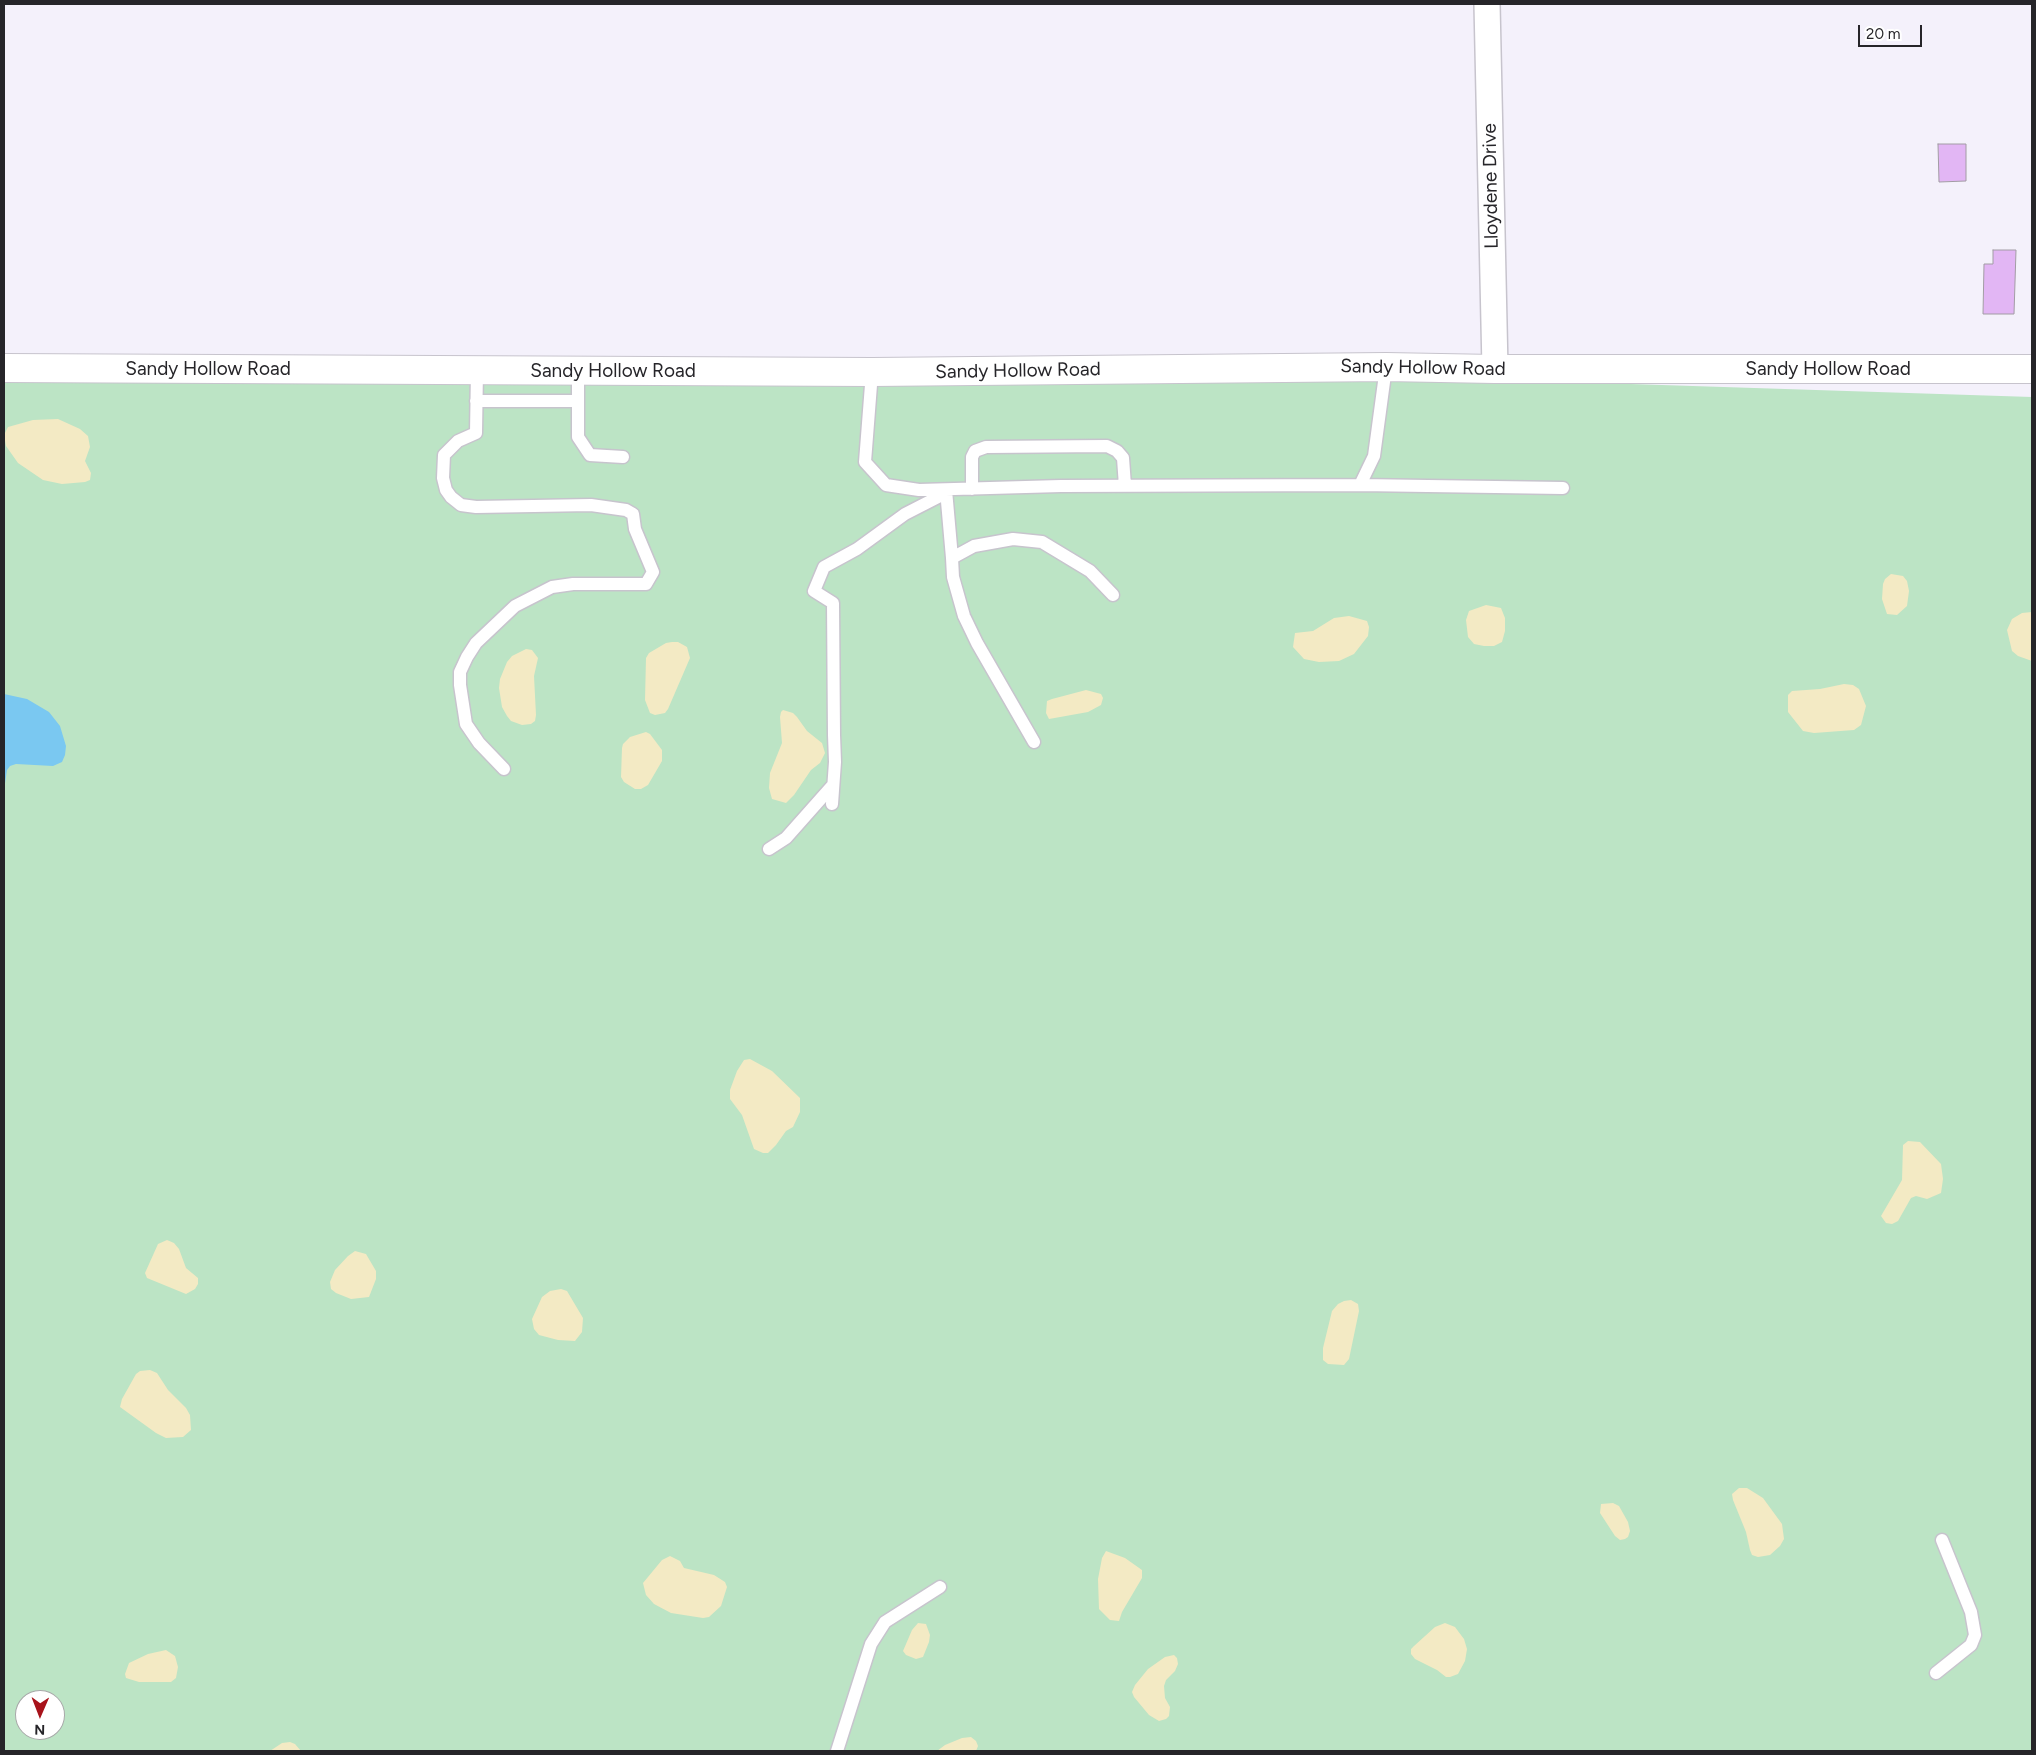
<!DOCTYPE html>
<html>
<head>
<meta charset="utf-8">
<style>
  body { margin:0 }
  #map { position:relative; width:2036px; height:1755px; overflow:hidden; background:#f4f1fb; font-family:Figtree,sans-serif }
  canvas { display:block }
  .frame { position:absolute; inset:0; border:5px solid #262529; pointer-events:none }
  .north { position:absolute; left:15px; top:1690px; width:50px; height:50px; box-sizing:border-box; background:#fff; border:1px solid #a8a8a9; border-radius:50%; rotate:181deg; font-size:14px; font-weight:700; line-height:20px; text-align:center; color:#262529 }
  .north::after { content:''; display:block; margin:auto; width:18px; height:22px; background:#a8131b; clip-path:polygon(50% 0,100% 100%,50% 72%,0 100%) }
  .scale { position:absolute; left:1858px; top:25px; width:64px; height:22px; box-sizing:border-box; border:2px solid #262529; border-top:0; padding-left:6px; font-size:15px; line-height:18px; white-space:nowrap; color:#262529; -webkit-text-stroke:4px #fff; paint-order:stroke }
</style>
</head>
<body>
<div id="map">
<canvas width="2036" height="1755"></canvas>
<div class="frame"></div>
<div class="north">N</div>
<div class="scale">20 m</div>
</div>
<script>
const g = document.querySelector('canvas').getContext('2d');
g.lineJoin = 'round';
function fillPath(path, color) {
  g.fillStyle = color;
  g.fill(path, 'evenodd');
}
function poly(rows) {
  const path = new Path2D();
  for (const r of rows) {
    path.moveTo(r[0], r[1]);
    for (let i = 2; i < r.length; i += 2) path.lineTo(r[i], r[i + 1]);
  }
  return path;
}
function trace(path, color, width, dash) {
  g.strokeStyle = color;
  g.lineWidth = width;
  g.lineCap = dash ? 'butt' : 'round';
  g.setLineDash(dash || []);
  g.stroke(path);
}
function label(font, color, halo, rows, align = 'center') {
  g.font = font + ' Figtree,sans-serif';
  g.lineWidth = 4;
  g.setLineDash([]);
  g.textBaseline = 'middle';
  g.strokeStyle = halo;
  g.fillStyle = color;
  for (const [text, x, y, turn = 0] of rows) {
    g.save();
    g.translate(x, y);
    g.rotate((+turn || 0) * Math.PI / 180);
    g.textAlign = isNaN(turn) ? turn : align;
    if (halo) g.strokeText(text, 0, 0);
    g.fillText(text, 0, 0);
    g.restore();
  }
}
const green = poly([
  [1384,376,2032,397,2032,1751,4,1751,4,379],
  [25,1700,55,1700,55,1730,25,1730]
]);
const sand = poly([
  [58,419,80,429,88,436,90,447,85,461,91,473,90,480,85,482,62,484,43,480,18,463,6,446,4,435,8,427,33,420],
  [1891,574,1903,576,1907,581,1909,591,1907,606,1897,615,1887,614,1882,599,1883,584,1885,579],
  [1486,605,1501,608,1505,618,1505,631,1502,642,1494,646,1484,646,1474,644,1468,637,1466,620,1469,611],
  [2032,612,2032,661,2018,656,2012,651,2007,630,2012,619,2022,613],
  [1349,616,1367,621,1369,627,1368,636,1354,654,1339,661,1319,662,1304,659,1293,647,1295,633,1313,631,1334,618],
  [672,642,678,642,687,647,690,658,668,709,665,713,655,715,650,713,645,700,646,658,649,653,666,643],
  [526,649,532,650,538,658,534,676,536,715,535,721,531,724,522,725,511,721,507,716,502,707,499,688,500,679,507,662,512,656],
  [1844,684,1853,685,1859,689,1866,706,1861,725,1854,730,1814,733,1803,731,1788,712,1788,695,1792,691,1820,689],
  [1086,690,1101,694,1103,698,1101,705,1088,712,1049,719,1046,713,1047,701,1052,699],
  [783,710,793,713,797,717,807,731,822,743,825,753,820,763,811,770,794,795,786,803,772,799,769,788,770,773,782,743,780,717,781,712],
  [646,732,650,734,662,750,662,761,648,785,641,789,635,789,624,782,621,777,622,748,623,744,630,737],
  [750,1059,772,1071,800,1098,800,1112,793,1127,786,1131,776,1145,768,1153,763,1153,754,1149,742,1115,730,1099,730,1090,737,1071,744,1060],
  [1908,1141,1920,1142,1941,1164,1943,1179,1941,1193,1927,1199,1916,1196,1911,1198,1898,1221,1892,1224,1886,1223,1881,1216,1902,1180,1903,1145],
  [167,1240,174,1243,179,1249,186,1268,198,1278,198,1284,195,1289,186,1294,147,1278,145,1273,158,1244],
  [355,1251,366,1254,376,1271,376,1279,369,1297,351,1299,336,1293,331,1289,330,1282,335,1270,348,1256],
  [561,1289,567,1291,583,1318,582,1332,575,1341,558,1340,539,1335,534,1329,532,1319,542,1297,550,1291],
  [1351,1300,1358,1304,1359,1311,1349,1359,1344,1365,1328,1364,1323,1360,1323,1348,1332,1311,1338,1304,1344,1301],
  [150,1370,157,1373,168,1390,186,1408,190,1415,191,1430,183,1437,166,1438,156,1433,120,1407,122,1399,136,1374,140,1371],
  [1739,1488,1747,1488,1763,1498,1782,1524,1784,1539,1780,1546,1770,1555,1758,1557,1752,1555,1750,1550,1746,1532,1733,1500,1732,1494],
  [1613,1503,1619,1506,1628,1522,1630,1531,1628,1537,1625,1539,1620,1540,1615,1536,1600,1513,1601,1504],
  [1106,1551,1125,1558,1142,1570,1142,1578,1122,1612,1119,1621,1110,1620,1099,1609,1098,1579,1102,1558],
  [670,1556,680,1561,684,1568,714,1575,725,1582,727,1587,721,1606,709,1617,703,1618,671,1613,654,1604,646,1595,643,1583,662,1560],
  [918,1623,926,1624,930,1635,929,1642,923,1657,916,1659,906,1655,903,1651,912,1630],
  [1445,1623,1455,1627,1464,1639,1467,1649,1465,1661,1458,1674,1450,1677,1446,1677,1437,1670,1415,1659,1411,1654,1411,1649,1414,1646,1435,1627],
  [166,1650,175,1656,178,1667,176,1678,171,1682,139,1682,126,1678,125,1674,129,1663,148,1654],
  [1174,1655,1177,1658,1178,1664,1175,1671,1166,1680,1164,1686,1165,1698,1170,1707,1169,1716,1166,1719,1159,1721,1149,1715,1134,1697,1132,1692,1135,1685,1148,1669,1165,1657],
  [971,1737,976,1741,978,1746,976,1751,937,1751,945,1745,962,1738],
  [290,1742,295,1744,301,1751,270,1751,282,1743]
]);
const water = poly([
  [4,694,27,699,49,712,60,726,66,746,65,755,62,762,53,766,16,764,10,766,7,770,4,790]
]);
const building = poly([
  [1938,144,1966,144,1966,181,1939,182,1938,144],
  [1993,250,2016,250,2014,314,1983,314,1984,264,1993,264,1993,250]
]);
const service = poly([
  [477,370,476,433,458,441,444,455,443,478,446,490,451,497,461,505,476,507,591,505,626,510,633,514,635,529,653,572,646,584,573,584,552,587,515,606,476,643,467,657,460,672,460,685,466,724,479,743,504,769],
  [578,370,578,437,590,455,623,457],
  [872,372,865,462,886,485,919,490,1061,486,1360,485,1374,456,1386,367],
  [476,401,578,401],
  [1360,485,1563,488],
  [972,489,972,457,975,451,986,447,1107,446,1117,451,1123,458,1125,486],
  [946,490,952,558],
  [1034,742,977,643,964,616,953,577,952,558,974,546,1013,539,1042,542,1090,571,1113,595],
  [832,804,835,762,834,735,833,603,814,591,824,567,857,549,905,514,946,493],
  [769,849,786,838,833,785],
  [1936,1673,1971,1645,1975,1635,1971,1612,1942,1540],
  [837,1751,871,1644,885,1622,940,1587]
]);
const minor = poly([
  [1487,4,1495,369]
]);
const tertiary = poly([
  [4,368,872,372,1386,367,1495,369,2032,369]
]);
const streetNames = [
  ["Lloydene Drive",1491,186,-91],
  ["Sandy Hollow Road",1423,368,1],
  ["Sandy Hollow Road",208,369],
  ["Sandy Hollow Road",1828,369],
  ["Sandy Hollow Road",613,371],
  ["Sandy Hollow Road",1018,371,-1]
];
fillPath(green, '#bce4c5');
fillPath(sand, '#f3eac4');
fillPath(water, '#7ac8f1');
fillPath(building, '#e2b6f4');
trace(building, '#a29ca4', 1);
trace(service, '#c7c4cd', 15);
trace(minor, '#c7c4cd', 28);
trace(tertiary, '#c7c4cd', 30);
trace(service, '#fff', 12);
trace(minor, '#fff', 25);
trace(tertiary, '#fff', 28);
label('19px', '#262529', '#fff', streetNames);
</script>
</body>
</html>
